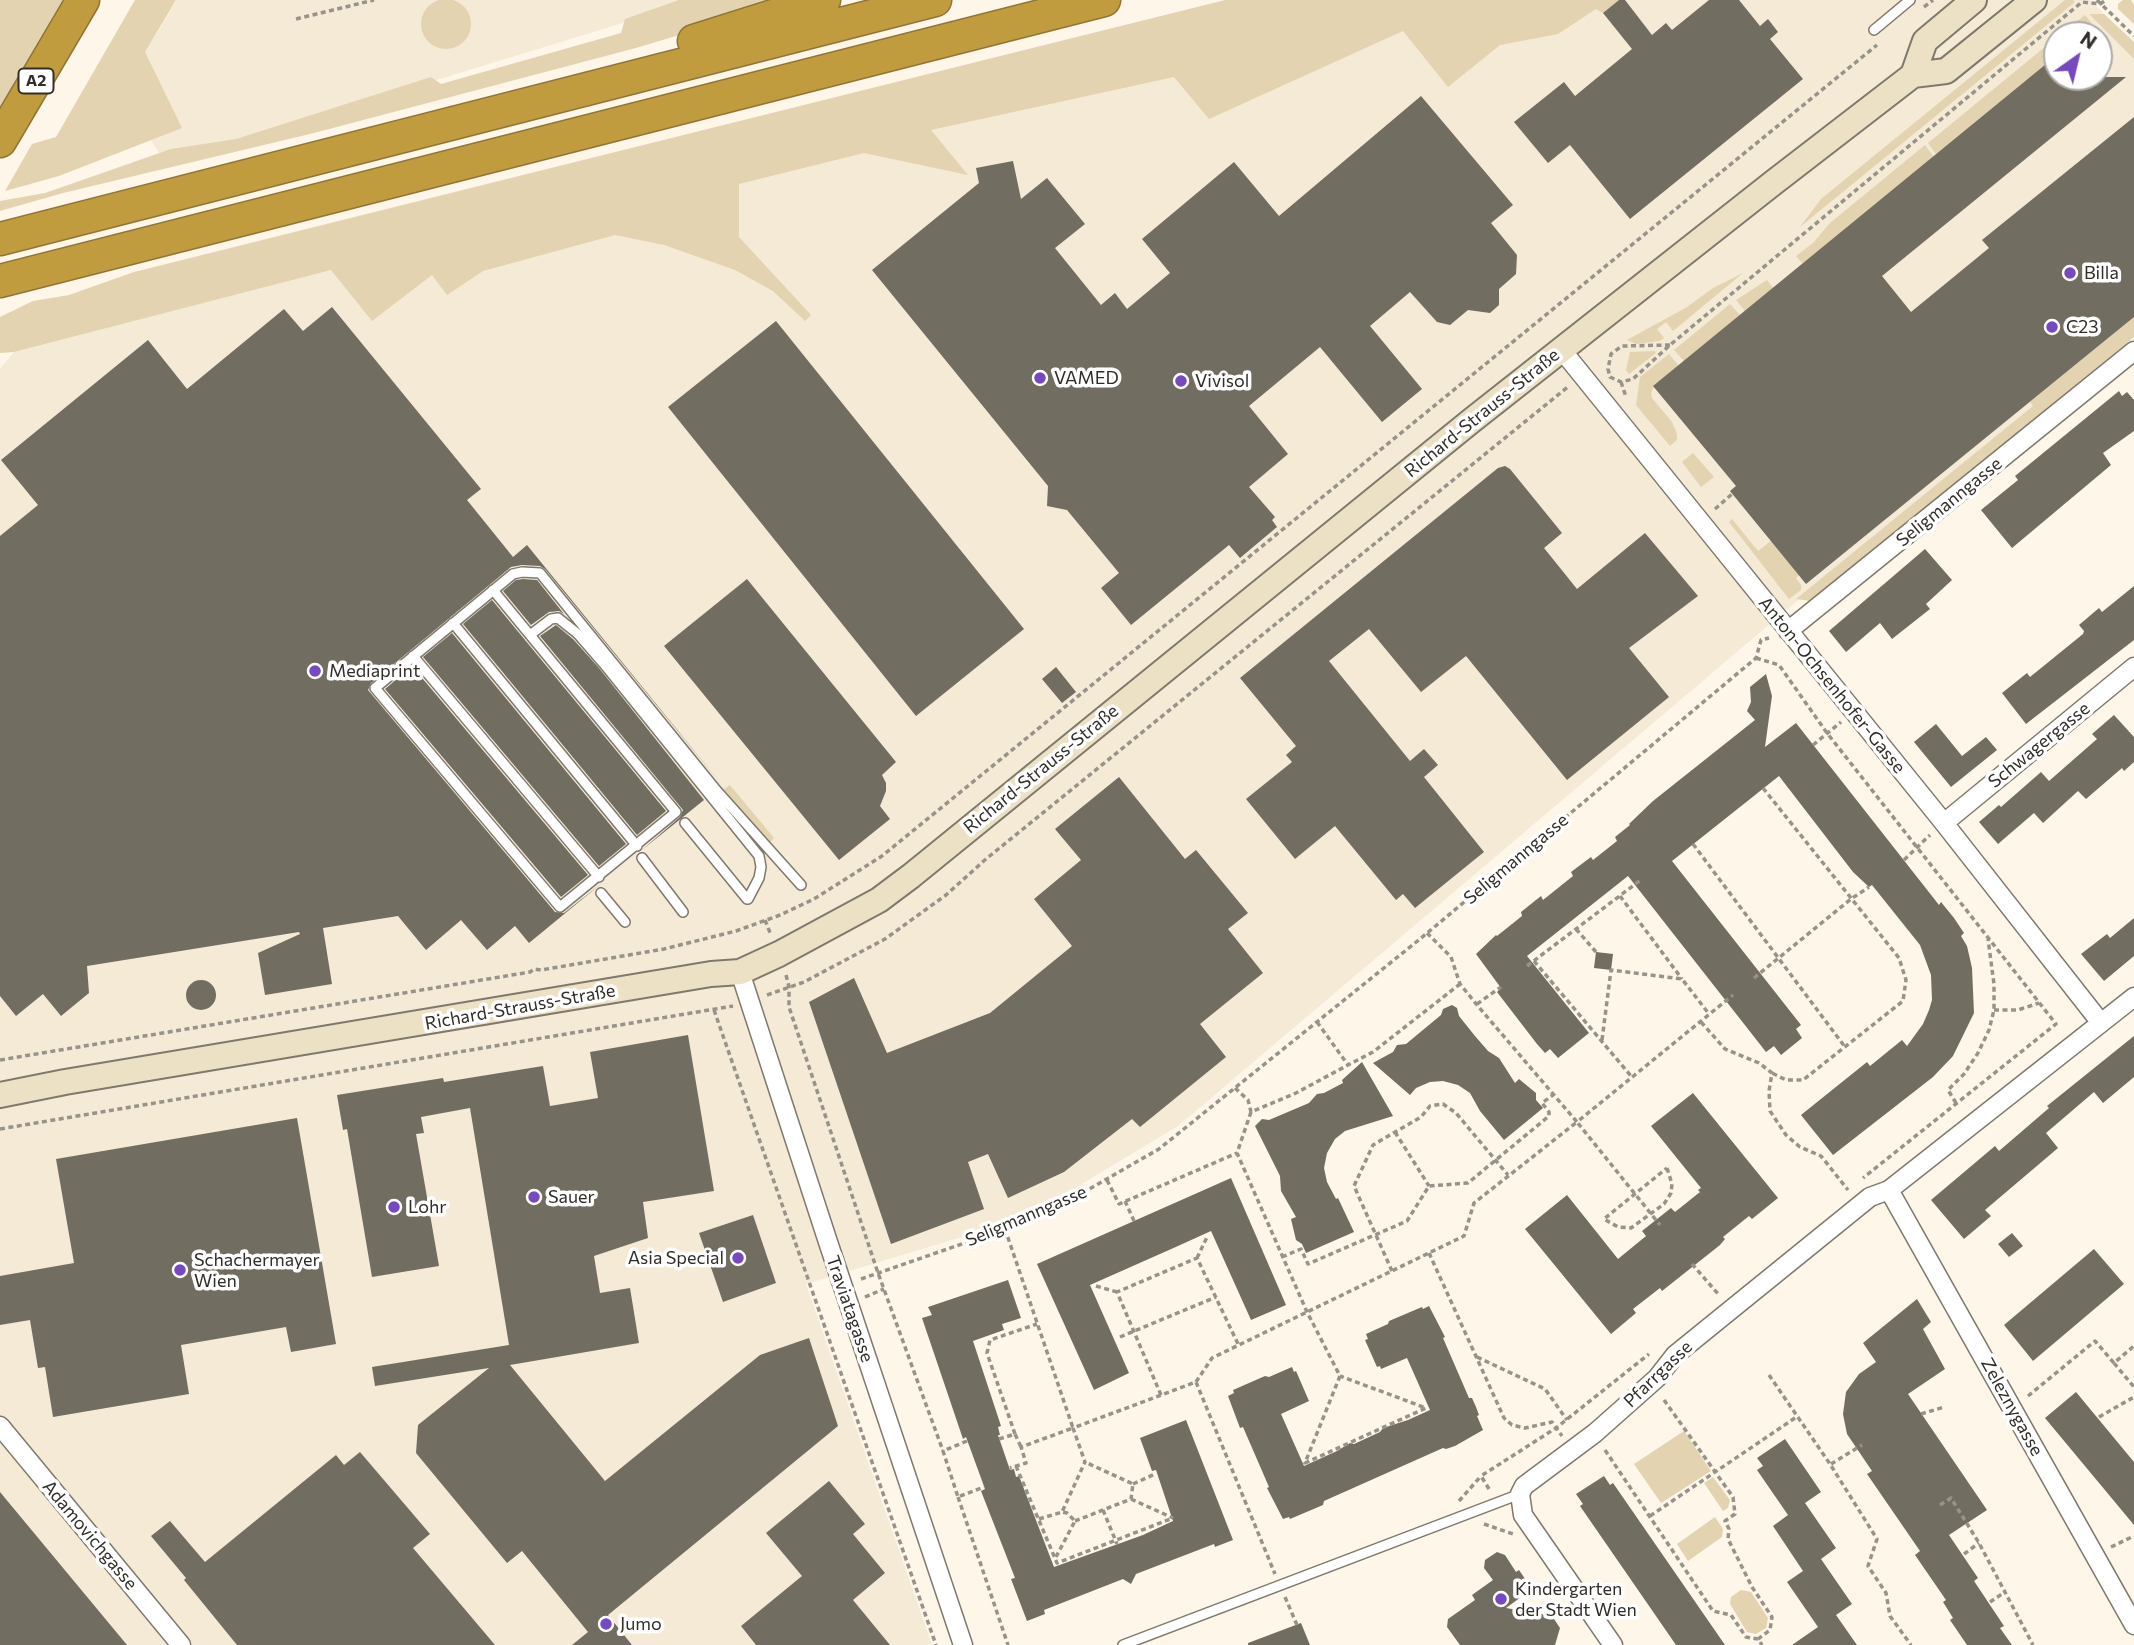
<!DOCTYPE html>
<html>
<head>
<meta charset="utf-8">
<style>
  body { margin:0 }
  #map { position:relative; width:2134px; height:1645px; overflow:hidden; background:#fdf6e9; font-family:Commissioner,sans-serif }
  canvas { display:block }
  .north { position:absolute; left:2043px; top:21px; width:70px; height:70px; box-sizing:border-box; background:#fff; border:2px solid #adaba9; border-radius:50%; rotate:34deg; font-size:19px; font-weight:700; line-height:28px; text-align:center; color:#312e29 }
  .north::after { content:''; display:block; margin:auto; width:24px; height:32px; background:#7749c1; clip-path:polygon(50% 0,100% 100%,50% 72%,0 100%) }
</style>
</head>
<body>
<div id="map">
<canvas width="2134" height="1645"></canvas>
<div class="north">N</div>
</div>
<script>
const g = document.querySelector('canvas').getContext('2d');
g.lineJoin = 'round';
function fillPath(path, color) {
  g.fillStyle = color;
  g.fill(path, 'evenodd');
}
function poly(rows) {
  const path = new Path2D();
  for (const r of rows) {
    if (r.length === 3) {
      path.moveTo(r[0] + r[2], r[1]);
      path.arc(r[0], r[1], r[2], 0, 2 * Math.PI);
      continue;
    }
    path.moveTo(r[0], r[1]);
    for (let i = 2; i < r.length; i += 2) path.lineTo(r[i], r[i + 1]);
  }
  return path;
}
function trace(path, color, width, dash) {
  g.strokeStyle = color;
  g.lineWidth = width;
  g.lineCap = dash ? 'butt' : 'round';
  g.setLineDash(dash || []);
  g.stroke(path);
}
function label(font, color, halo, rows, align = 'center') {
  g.font = font + ' Commissioner,sans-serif';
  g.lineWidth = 7;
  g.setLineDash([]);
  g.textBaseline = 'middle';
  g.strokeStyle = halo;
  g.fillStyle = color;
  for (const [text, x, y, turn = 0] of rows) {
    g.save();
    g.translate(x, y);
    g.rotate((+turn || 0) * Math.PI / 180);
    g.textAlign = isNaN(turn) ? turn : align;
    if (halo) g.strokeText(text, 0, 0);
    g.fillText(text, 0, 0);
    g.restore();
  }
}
const built = poly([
  [177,0,698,0,165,163,129,104,145,52],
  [1486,0,2090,0,2134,45,2134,332,1804,595,1178,1126,1025,1218,806,1284,932,1645,0,1645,0,369,14,352,345,266],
  [2057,35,2099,35,2099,77,2057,77]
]);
const green = poly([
  [446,24,25],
  [0,0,65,0,0,110],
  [135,0,176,0,145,52,182,128,59,176,5,191,32,144,56,137],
  [679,0,795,0,636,48,314,133,63,193,0,211,0,201,45,193,171,149,236,139,431,77,441,84,621,33,625,19],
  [1225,0,1619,0,1603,13,1596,9,1558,34,1500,45,1448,87,1403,31,1209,119,1174,77,931,130,968,175,864,153,739,184,739,237,811,315,805,321,773,291,735,270,664,245,615,235,483,271,447,295,432,275,372,321,331,270,14,352,0,353,0,317,33,301,69,295,134,272],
  [2065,0,2073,0,2075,2,1800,227,1821,199],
  [2123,0,2131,0,2134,5,2134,24,2118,9,2118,4],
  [2089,14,2104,14,2134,42,2134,59],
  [2085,15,2093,25,2089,29,2082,35,2060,35],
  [2057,37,2057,55,1936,154,1928,143],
  [1925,145,1934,157,1803,264,1796,256,1813,243,1830,223],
  [1743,273,1673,331,1666,322,1657,329,1664,338,1659,341,1636,344,1627,340,1687,307,1713,288],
  [1767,280,1773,288,1745,311,1736,300],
  [1730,304,1740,315,1684,361,1674,350],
  [2134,317,2134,337,1811,601,1796,599,2033,406,2030,402],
  [1655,351,1656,353,1629,374,1626,370,1630,352],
  [1669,354,1679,366,1654,386,1651,393,1652,398,1672,422,1677,434,1677,440,1670,446,1636,405,1640,377],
  [1693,453,1714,477,1701,487,1682,462],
  [1732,519,1758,551,1771,541,1799,575,1796,578,1801,585,1801,590,1789,599,1729,522],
  [730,785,774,838,768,844,723,790],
  [1684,1431,1711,1471,1661,1503,1634,1464],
  [1713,1477,1730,1500,1728,1508,1723,1511,1704,1483],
  [1715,1517,1723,1529,1722,1537,1688,1561,1677,1544],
  [1741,1590,1751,1592,1768,1618,1766,1628,1756,1634,1747,1632,1730,1604,1731,1597]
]);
const building = poly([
  [1619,0,1625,0,1652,35,1666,23,1672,30,1709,0,1739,0,1760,26,1768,19,1778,32,1770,39,1803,79,1630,219,1570,145,1548,163,1514,122,1564,82,1575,96,1632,49,1603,13],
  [2057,55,2057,77,2126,77,1882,276,1911,312,1989,248,1982,240,2134,117,2134,317,1806,584,1730,491,1736,486,1653,386],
  [1421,96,1513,205,1491,223,1517,255,1516,274,1499,289,1499,305,1490,313,1468,310,1450,325,1437,322,1410,292,1370,326,1422,389,1382,422,1320,347,1249,406,1288,454,1249,487,1275,517,1272,520,1277,527,1240,558,1229,545,1131,625,1101,588,1119,573,1067,510,1047,506,1048,486,872,270,979,183,976,168,1013,161,1021,199,1047,178,1085,224,1055,248,1101,305,1115,293,1127,309,1170,273,1142,239,1234,162,1279,216],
  [332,307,481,489,467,500,513,557,527,545,722,785,545,569,540,566,522,565,511,567,371,683,368,690,555,912,564,913,602,883,529,943,515,926,487,950,461,920,426,950,398,916,323,928,332,984,265,995,258,953,300,934,299,932,87,966,89,993,61,1016,43,994,16,1016,0,996,0,536,38,505,1,460,148,340,187,389,284,309,303,331],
  [776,321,1024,629,916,716,668,407],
  [2119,391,2122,396,2127,392,2134,400,2134,431,2103,453,2111,465,2012,548,1981,510,2018,480,2015,476],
  [1505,466,1510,469,1562,533,1544,548,1577,589,1645,533,1698,596,1629,648,1669,697,1567,780,1466,656,1421,692,1369,629,1329,661,1410,761,1424,749,1438,765,1424,777,1484,852,1415,908,1403,894,1396,900,1335,826,1295,859,1246,799,1292,762,1286,755,1296,746,1240,678,1498,468],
  [1925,549,1952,580,1926,604,1930,609,1892,639,1880,623,1846,652,1829,631],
  [523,579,537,580,564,614,559,611,549,612,531,625,503,591,516,580],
  [747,579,896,762,882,775,886,783,886,791,880,806,890,819,839,860,664,646],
  [2134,586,2134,640,2026,724,2002,693,2027,673,2030,677,2083,634,2084,631,2079,625,2099,608,2102,612],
  [492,600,666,811,637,835,463,624],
  [556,625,573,639,599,668,704,800,642,850,680,817,683,810,540,636],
  [452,633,626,844,599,866,423,657],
  [412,666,588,875,561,897,385,689],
  [1056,667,1076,692,1062,703,1042,679],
  [1766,674,1772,696,1765,747,1796,723,1939,905,1941,902,1954,918,1964,933,1961,936,1967,946,1972,968,1974,1013,1953,1056,1933,1077,1833,1155,1801,1115,1867,1062,1870,1066,1902,1040,1907,1046,1923,1024,1929,1010,1932,1000,1931,975,1920,945,1872,885,1869,887,1853,872,1779,776,1672,861,1801,1025,1796,1029,1802,1038,1781,1055,1774,1046,1766,1052,1628,876,1527,956,1589,1033,1558,1058,1550,1049,1545,1053,1537,1044,1497,992,1501,988,1476,954,1496,935,1497,936,1522,916,1521,912,1541,896,1543,900,1573,876,1571,872,1591,857,1593,860,1617,841,1615,837,1630,825,1629,824,1653,801,1755,720,1747,711,1751,702,1750,687],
  [2114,715,2134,737,2134,762,2124,771,2122,768,2086,799,2078,791,2043,823,2034,813,1998,844,1979,822,1999,805,2001,807,2041,772,2049,781,2097,739,2092,734],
  [1936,724,1962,756,1986,737,1997,750,1951,787,1914,742],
  [1119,777,1185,859,1196,850,1248,913,1228,929,1263,973,1200,1024,1226,1057,1140,1127,1132,1119,1064,1172,1008,1198,988,1154,968,1162,984,1209,891,1244,809,1002,854,978,887,1053,990,1013,1072,946,1034,899,1081,860,1055,829],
  [2134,918,2134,956,2104,981,2081,954,2107,934,2110,938],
  [1596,952,1613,954,1611,970,1594,968],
  [201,995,15],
  [1452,1005,1457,1008,1459,1016,1475,1036,1488,1051,1499,1058,1515,1083,1519,1079,1536,1093,1536,1100,1543,1108,1504,1140,1480,1111,1470,1093,1458,1085,1443,1081,1430,1082,1416,1088,1410,1095,1373,1063,1393,1052,1397,1045,1406,1044,1441,1015,1443,1009],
  [688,1035,714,1191,643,1202,648,1238,594,1256,600,1293,630,1288,639,1343,510,1365,605,1481,760,1355,809,1338,838,1426,608,1615,632,1645,572,1645,588,1632,522,1551,507,1563,416,1453,418,1425,489,1368,375,1386,372,1367,509,1345,470,1108,421,1117,424,1133,416,1134,439,1266,372,1277,347,1129,343,1130,337,1095,443,1078,444,1082,543,1066,550,1106,598,1098,590,1052],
  [2134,1036,2134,1077,2103,1103,2094,1092,2046,1133,2058,1148,1985,1210,1991,1216,1964,1239,1931,1200,1995,1146,1999,1151,2049,1108,2047,1106],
  [1362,1062,1393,1116,1345,1131,1335,1139,1327,1153,1324,1168,1327,1182,1336,1199,1338,1198,1354,1232,1306,1253,1302,1244,1296,1240,1291,1219,1296,1217,1281,1191,1280,1176,1255,1126,1262,1119,1269,1120,1309,1103,1317,1094,1324,1093,1343,1083,1342,1080],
  [1693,1093,1778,1198,1752,1219,1749,1216,1723,1237,1725,1239,1720,1245,1662,1291,1660,1288,1633,1309,1636,1313,1611,1334,1525,1229,1567,1195,1618,1259,1646,1236,1642,1231,1671,1208,1675,1212,1700,1192,1698,1190,1701,1188,1651,1126],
  [297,1118,336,1344,291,1352,286,1327,181,1345,189,1394,53,1417,45,1367,38,1368,30,1320,0,1325,0,1276,74,1263,56,1159],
  [1231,1178,1286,1305,1251,1320,1211,1231,1178,1246,1090,1285,1129,1373,1094,1390,1037,1264],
  [753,1215,776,1283,723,1302,699,1233],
  [2012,1233,2023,1246,2009,1257,1998,1244],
  [2094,1249,2124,1284,2033,1361,2004,1325],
  [1008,1280,1021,1318,1002,1324,1004,1330,973,1341,1001,1426,998,1427,1000,1435,998,1435,1010,1470,1014,1469,1016,1477,1019,1476,1054,1567,1143,1535,1173,1521,1156,1470,1152,1471,1140,1438,1186,1420,1233,1540,1215,1547,1214,1544,1136,1574,1131,1584,1123,1579,1044,1610,1045,1614,1027,1621,1011,1579,1015,1578,981,1491,985,1489,966,1437,963,1439,922,1318,932,1315,928,1307],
  [1917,1299,1931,1322,1923,1329,1945,1369,1908,1394,1987,1510,1949,1535,1978,1578,1974,1581,2004,1626,2000,1628,2012,1645,1967,1645,1950,1620,1953,1618,1943,1602,1946,1600,1915,1555,1920,1551,1867,1474,1872,1471,1847,1434,1843,1414,1846,1392,1859,1374,1876,1362,1863,1343],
  [1429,1306,1445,1337,1443,1338,1469,1398,1472,1398,1476,1407,1479,1415,1477,1416,1483,1430,1455,1446,1446,1449,1443,1448,1324,1501,1323,1505,1290,1519,1289,1517,1283,1519,1267,1488,1269,1487,1243,1427,1240,1428,1228,1396,1234,1393,1233,1390,1265,1376,1269,1377,1292,1367,1294,1372,1296,1371,1309,1401,1281,1414,1304,1466,1337,1451,1350,1443,1354,1444,1380,1432,1383,1428,1408,1420,1430,1410,1407,1358,1381,1369,1380,1366,1377,1367,1365,1340,1368,1339,1366,1334,1388,1324,1389,1321,1422,1307,1423,1309],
  [2076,1392,2134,1462,2134,1525,2045,1418],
  [1785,1439,1821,1492,1805,1503,1836,1548,1821,1559,1852,1604,1836,1615,1857,1645,1792,1645,1818,1627,1787,1582,1803,1571,1773,1526,1788,1515,1757,1470,1763,1466,1757,1458],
  [360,1452,430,1534,413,1548,495,1645,237,1645,184,1580,186,1578,151,1536,170,1521,205,1562,336,1455,344,1465],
  [1604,1476,1610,1485,1613,1483,1725,1645,1676,1645,1580,1506,1583,1504,1576,1494],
  [829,1481,865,1524,853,1534,885,1573,853,1600,890,1645,756,1645,741,1626,802,1576,766,1533],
  [0,1492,127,1645,0,1645],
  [1497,1552,1505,1555,1516,1572,1519,1570,1532,1589,1506,1608,1552,1616,1560,1628,1555,1645,1460,1645,1447,1627,1448,1619,1475,1600,1472,1595,1493,1580,1484,1568,1485,1560],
  [1301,1623,1310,1645,1248,1645,1248,1643]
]);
const path = poly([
  [2097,0,2134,36],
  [1924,7,1933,0],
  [296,19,374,0],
  [1670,345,1622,346,1611,354,1608,369,1610,377,1621,382,1633,379,1670,345,2082,2,2100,4,2106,0],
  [1621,382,1626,397],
  [1715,509,1732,494],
  [1756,658,1779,665,1827,733,2056,1024,1863,1178],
  [1813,745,1841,722],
  [1763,788,1899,958,1906,980,1903,1001,1803,1080,1786,1080,1772,1073],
  [1693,844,1845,1047],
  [1904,860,1930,835],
  [1620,896,1682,979],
  [765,920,771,935],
  [1576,929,1596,952],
  [1427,933,1451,957,1460,984,1477,1005,1577,1122,1733,995],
  [1534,961,1631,1076],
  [1527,966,1642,879],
  [786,975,789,987,789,1007,878,1273,943,1451],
  [1754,978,1851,899,1869,887],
  [767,995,804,982,885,939,946,895,986,859,1569,386],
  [1477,1004,1501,987],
  [714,1010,936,1645],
  [1994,1010,2018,1010,2039,1003],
  [1317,1022,1348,1065,1373,1052,1460,984],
  [1701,1022,1725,1049,1759,1063,1772,1073,1769,1091,1770,1111,1786,1135,1800,1147,1821,1156,1848,1190],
  [1602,1040,1611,970,1682,979,1709,1014],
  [0,1060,530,972,534,969,541,970,664,949,736,931,780,915,814,899,882,856,1877,45],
  [1235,1088,1248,1100,1251,1112,1296,1093,1348,1065],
  [1956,1103,1948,1090,1964,1074,1978,1053,1989,1030,1994,1010,1994,984,1988,939],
  [1251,1112,1237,1153,1307,1312,1340,1376,1305,1463,1426,1408,1340,1376],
  [0,1129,733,1006],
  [1395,1132,1429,1186],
  [1667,1168,1672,1184,1671,1193,1664,1204,1631,1228,1618,1227,1604,1219,1667,1168],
  [1107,1180,1119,1204,1237,1153],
  [1125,1201,1134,1221],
  [1005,1229,1073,1428,1021,1447,1026,1463,1010,1468],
  [1429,1253,1504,1418,1512,1425,1525,1428,1552,1422,1562,1436],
  [1282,1257,1301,1249,1308,1264,1407,1221,1429,1186,1468,1183,1549,1116,1549,1112,1542,1103,1553,1095],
  [1197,1258,1208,1235],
  [1692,1264,1719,1295],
  [1392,1271,1354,1186,1373,1145,1421,1117,1430,1106,1443,1104,1456,1113,1508,1175],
  [861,1279,1005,1229,1058,1207,1159,1149,1420,939,1756,658,1761,640,1769,638],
  [1096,1286,1117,1292],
  [865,1297,884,1289],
  [1120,1337,1216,1297],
  [1477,1357,1545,1389,1567,1420],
  [2114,1363,2134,1387],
  [1769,1375,1830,1464,1877,1539,1868,1566,1886,1593,1890,1616,1911,1645],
  [1196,1382,1212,1358,1464,1236,1474,1203,1577,1122,1660,1225],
  [1161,1395,1117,1292,1197,1258,1239,1346],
  [2028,1396,2095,1341,2114,1363,2134,1346],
  [1664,1400,1733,1497,1735,1514,1725,1521,1729,1529,1728,1539,1752,1587,1772,1617,1770,1630,1758,1639,1762,1645],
  [1921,1414,1944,1407],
  [2099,1417,2134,1397],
  [1015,1434,987,1353,990,1340,1037,1324],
  [999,1439,1015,1434,1021,1447],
  [967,1441,943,1451,958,1497,984,1487],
  [1605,1450,1713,1611,1731,1615,1746,1637,1758,1639],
  [1831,1464,1862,1445],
  [1016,1466,1057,1563,1173,1518],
  [1133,1484,1155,1474],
  [1489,1489,1481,1476,1556,1428,1649,1354],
  [958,1497,1008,1645],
  [1131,1499,1173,1518],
  [1459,1501,1481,1476],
  [1940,1505,1951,1498,1979,1543,2033,1645],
  [1103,1510,1117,1544],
  [1650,1516,1798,1416],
  [1039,1519,1062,1512,1085,1462,1073,1428,1196,1382,1275,1574],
  [1075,1521,1131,1499,1133,1484,1085,1462],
  [1484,1524,1513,1534],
  [2111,1547,2134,1536],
  [1964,1554,1979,1543],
  [1056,1557,1075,1521,1067,1513,1062,1512],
  [1285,1597,1297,1625],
  [1990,1602,2005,1592]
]);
const lane = poly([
  [1874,30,1910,0],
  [493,590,530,635],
  [453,623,637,846],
  [413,656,599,877],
  [685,823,747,899],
  [642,858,683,912],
  [601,893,625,922],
  [748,899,759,878,761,867,759,856,604,664,578,634,558,618,551,619,530,635,676,812,560,907,375,688,513,574,522,572,540,573,717,791,801,885],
  [1123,1645,1520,1494]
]);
const street = poly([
  [1561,349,1944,823,2101,1023],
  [1788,631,2134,351],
  [1944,823,2134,667],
  [740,972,828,1242,963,1645],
  [1889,1190,2134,1625],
  [0,1426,181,1645],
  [1613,1645,1523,1515,1520,1494,1524,1486,1595,1433,1657,1378,1675,1355,1870,1197,1889,1190,2134,997]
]);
const secondary = poly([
  [1913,75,1925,41,1974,0],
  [0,1095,65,1082,711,974,740,972,779,954,879,900,911,876,1471,421,1773,183,1913,75,1946,71,2034,0]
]);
const highway = poly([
  [694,41,824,0],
  [0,141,83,0],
  [0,239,935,0],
  [0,281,1104,0]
]);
const markers = [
  [2070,273,7,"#7749c1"],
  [2052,327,7,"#7749c1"],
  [1040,378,7,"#7749c1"],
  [1181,381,7,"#7749c1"],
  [315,671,7,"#7749c1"],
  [534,1197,7,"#7749c1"],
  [394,1207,7,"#7749c1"],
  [738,1258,7,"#7749c1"],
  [180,1270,7,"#7749c1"],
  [1501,1599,7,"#7749c1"],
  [606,1624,7,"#7749c1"]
];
const shields = [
  [36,81,35]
];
const shieldNames = [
  ["A2",36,81]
];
const poiNames = [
  ["Billa",2084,273],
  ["C23",2066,327],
  ["VAMED",1054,378],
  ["Vivisol",1195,381],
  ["Mediaprint",329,671],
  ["Sauer",548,1197],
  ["Lohr",408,1207],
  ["Asia Special",724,1258,"right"],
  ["Schachermayer",194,1260],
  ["Wien",194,1281],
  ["Kindergarten",1515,1589],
  ["der Stadt Wien",1515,1610],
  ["Jumo",620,1624]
];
const streetNames = [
  ["Richard-Strauss-Straße",1482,413,-39],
  ["Seligmanngasse",1949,502,-39],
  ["Anton-Ochsenhofer-Gasse",1832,685,51],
  ["Schwagergasse",2039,745,-39],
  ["Richard-Strauss-Straße",1041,769,-39],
  ["Seligmanngasse",1516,859,-40],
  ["Richard-Strauss-Straße",520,1007,-10],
  ["Seligmanngasse",1026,1216,-23],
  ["Traviatagasse",850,1309,71],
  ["Pfarrgasse",1658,1374,-44],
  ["Zeleznygasse",2012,1407,61],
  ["Adamovichgasse",90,1535,50]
];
fillPath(built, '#f4ead6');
fillPath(green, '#e3d3b0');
fillPath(building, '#726d61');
trace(lane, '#7f796d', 12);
trace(street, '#7f796d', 21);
trace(secondary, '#7f796d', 28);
trace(highway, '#8f7637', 35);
trace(path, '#98938a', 3.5, [5, 3.5]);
trace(lane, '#fff', 9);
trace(street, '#fff', 18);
trace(secondary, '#ece1c5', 24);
trace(highway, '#c19c3f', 32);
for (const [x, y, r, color] of markers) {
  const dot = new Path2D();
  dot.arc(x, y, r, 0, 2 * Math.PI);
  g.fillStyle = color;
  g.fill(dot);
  trace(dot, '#fff', 2.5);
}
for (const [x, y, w] of shields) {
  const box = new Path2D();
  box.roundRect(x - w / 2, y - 12.5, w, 25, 5);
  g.fillStyle = '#fff';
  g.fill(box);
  trace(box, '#312e29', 2);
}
label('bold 16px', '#312e29', null, shieldNames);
label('18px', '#312e29', '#fff', poiNames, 'left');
label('18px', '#312e29', '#fff', streetNames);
</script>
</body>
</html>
